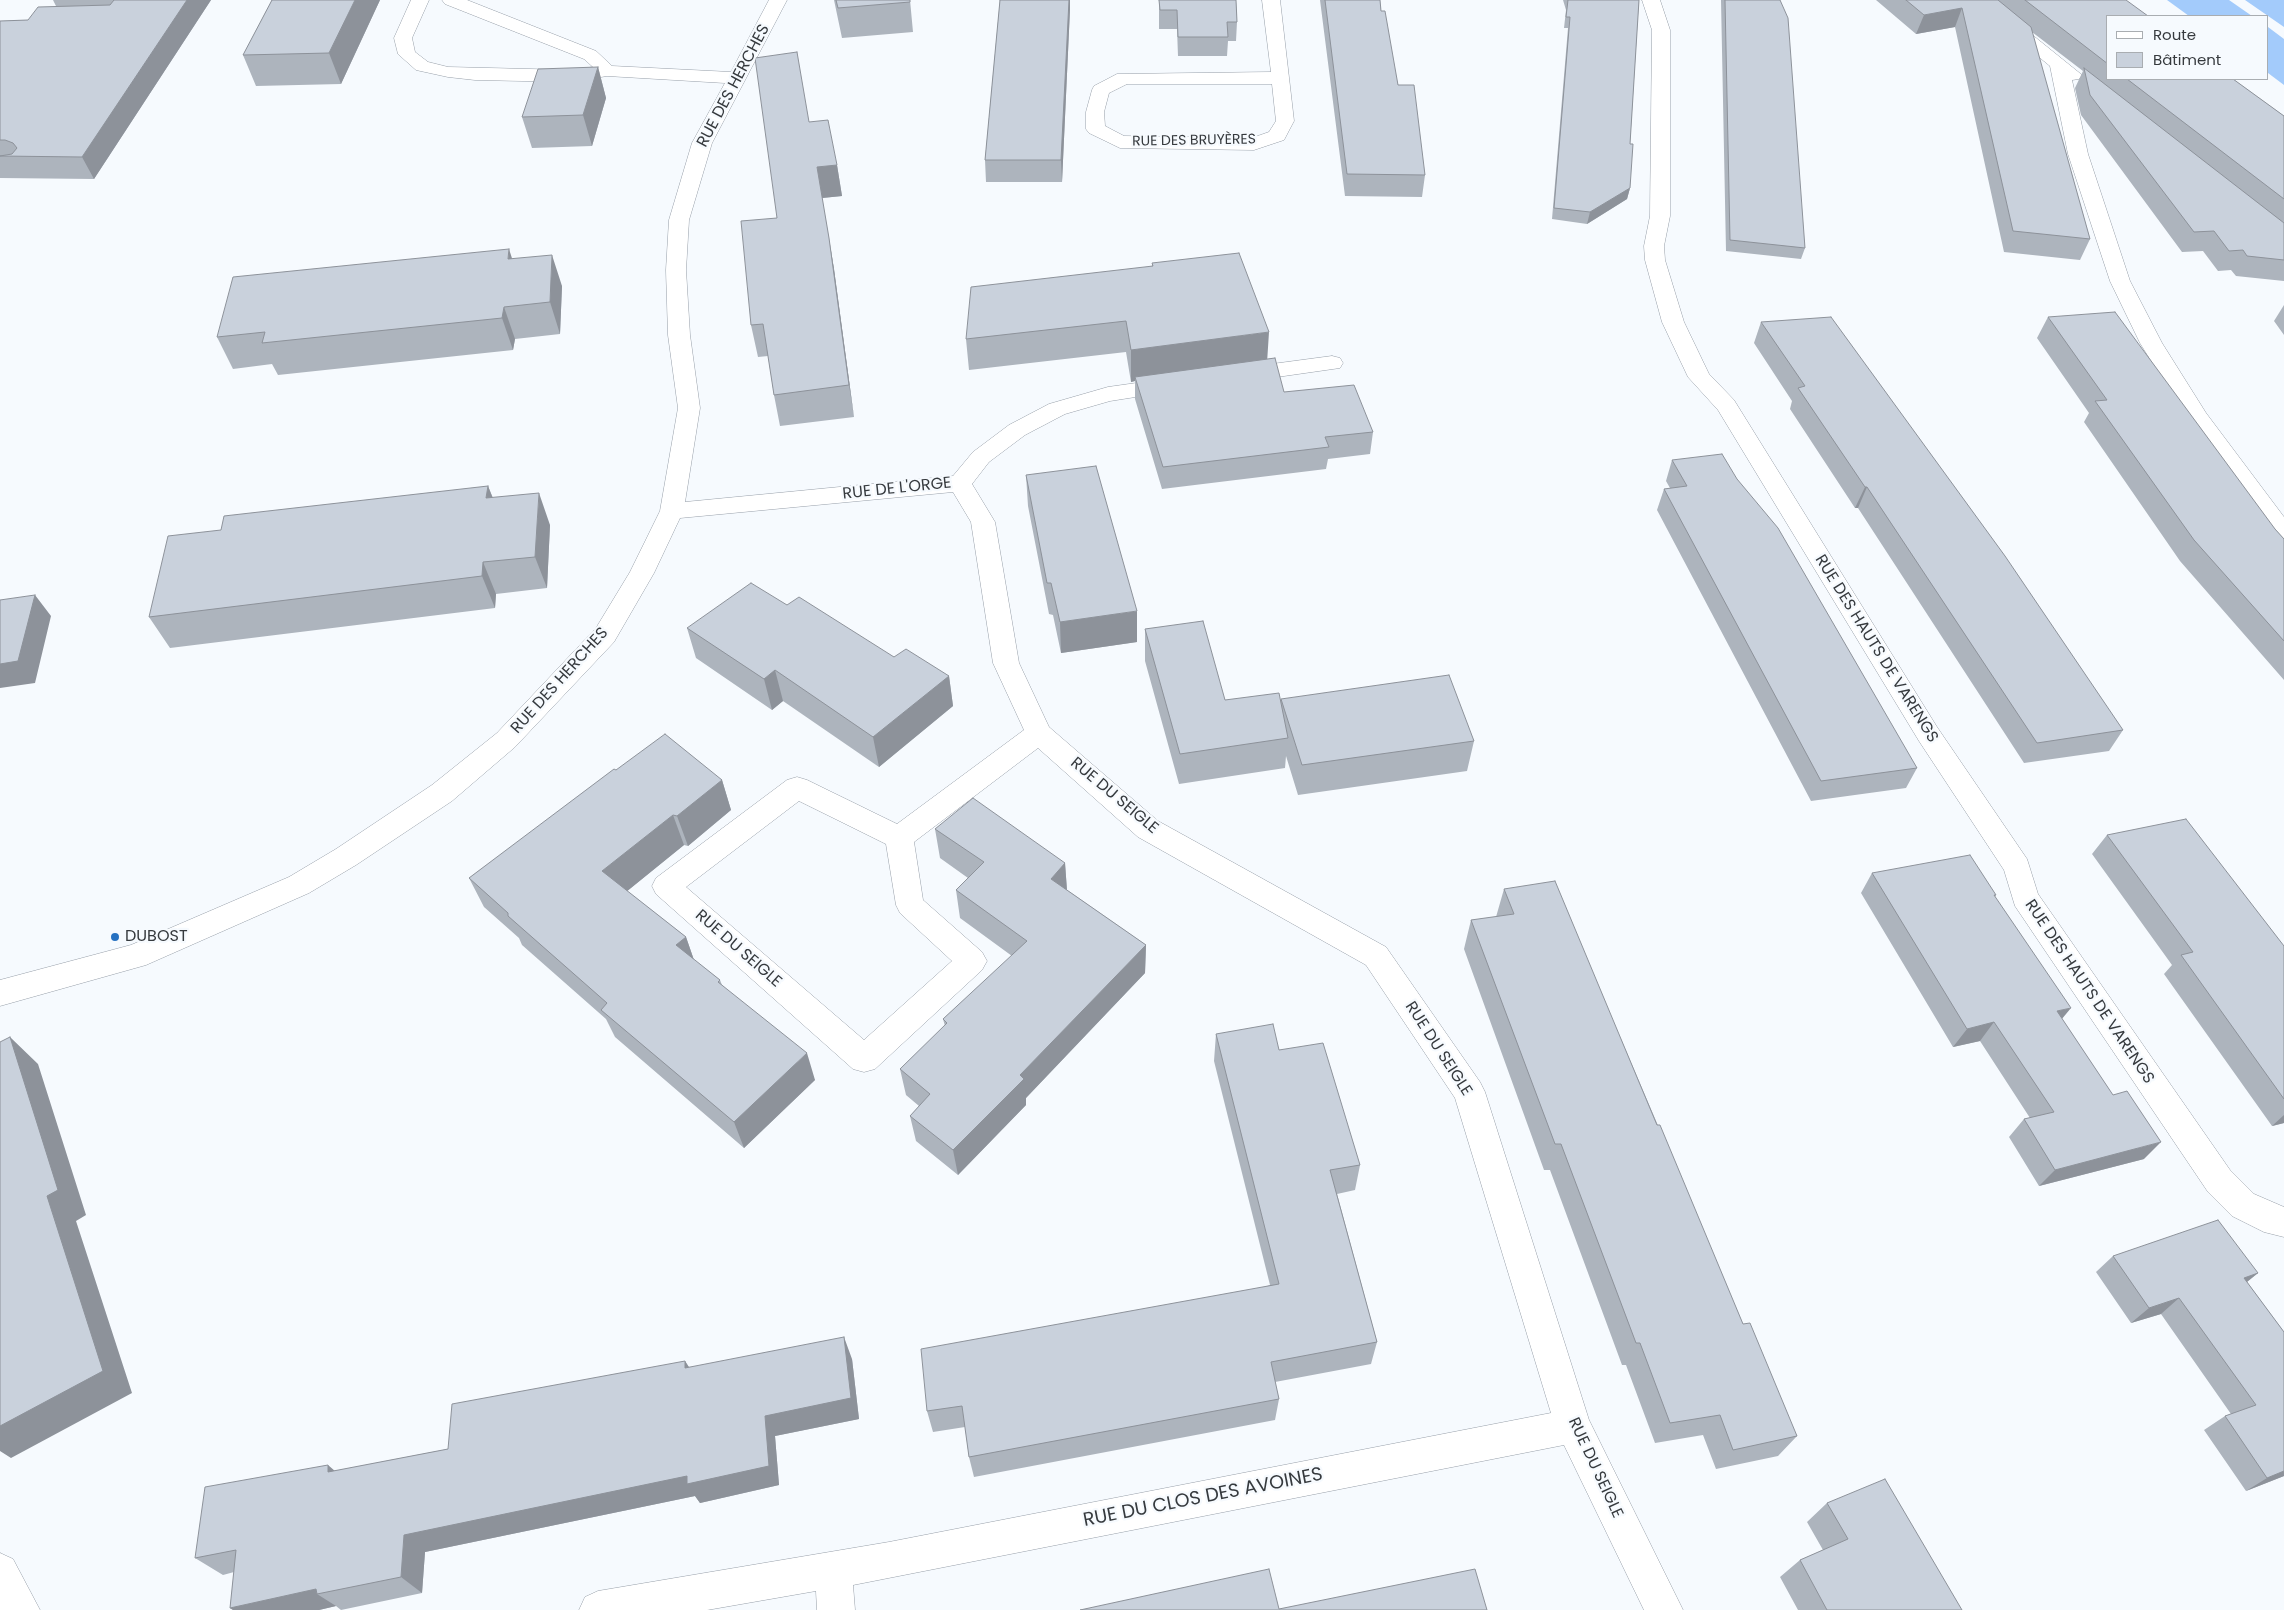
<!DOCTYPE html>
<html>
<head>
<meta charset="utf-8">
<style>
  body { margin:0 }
  #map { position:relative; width:2284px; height:1610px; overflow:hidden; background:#f6fafe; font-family:Poppins,sans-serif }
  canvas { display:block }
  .legend { position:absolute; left:2106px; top:15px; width:162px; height:65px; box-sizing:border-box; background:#f6fafe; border:1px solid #a9adb1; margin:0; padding:6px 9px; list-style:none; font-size:15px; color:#363a3e }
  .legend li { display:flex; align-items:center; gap:10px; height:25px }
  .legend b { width:25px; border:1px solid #a9adb1 }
</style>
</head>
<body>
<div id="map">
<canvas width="2284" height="1610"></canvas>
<ul class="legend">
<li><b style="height:6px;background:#fff"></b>Route</li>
<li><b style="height:14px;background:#c9d1dc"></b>Bâtiment</li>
</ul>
</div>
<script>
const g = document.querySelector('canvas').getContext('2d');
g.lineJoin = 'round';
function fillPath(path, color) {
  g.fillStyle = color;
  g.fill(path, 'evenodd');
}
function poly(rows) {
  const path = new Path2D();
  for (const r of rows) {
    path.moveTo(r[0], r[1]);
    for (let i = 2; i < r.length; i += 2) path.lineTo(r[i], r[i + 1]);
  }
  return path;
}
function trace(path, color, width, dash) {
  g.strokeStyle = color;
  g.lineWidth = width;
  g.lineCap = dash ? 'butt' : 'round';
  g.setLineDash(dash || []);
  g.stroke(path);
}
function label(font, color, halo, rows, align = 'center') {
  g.font = font + ' Poppins,sans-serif';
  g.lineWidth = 4.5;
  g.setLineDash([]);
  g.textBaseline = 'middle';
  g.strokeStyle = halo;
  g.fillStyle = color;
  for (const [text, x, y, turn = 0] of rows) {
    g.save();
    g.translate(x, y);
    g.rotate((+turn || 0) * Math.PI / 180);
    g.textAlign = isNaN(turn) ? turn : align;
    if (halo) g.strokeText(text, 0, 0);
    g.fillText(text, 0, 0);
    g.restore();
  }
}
const green = poly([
  [2167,0,2229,0,2252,16,2189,16],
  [2245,0,2284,0,2284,27],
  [2268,27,2284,39,2284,85,2268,73]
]);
const minor = poly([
  [411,0,429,0,412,38,415,52,428,62,448,67,571,70,593,67,584,59,445,4,442,0,467,0,596,51,612,66,731,72,769,0,787,0,712,143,689,220,686,270,690,335,700,408,685,502,953,476,973,452,1009,425,1049,404,1108,387,1172,378,1180,380,1183,385,1180,390,1110,401,1065,414,1025,435,989,462,972,484,995,522,1019,663,1049,727,1158,821,1386,947,1480,1082,1485,1092,1589,1420,1683,1610,1644,1610,1564,1445,853,1585,855,1610,817,1610,816,1591,707,1610,579,1610,585,1597,598,1591,889,1542,1551,1413,1455,1098,1366,965,1138,837,1038,748,914,842,923,900,982,952,987,961,982,970,875,1069,864,1072,853,1069,656,894,652,886,656,878,787,780,797,777,807,780,897,824,1024,730,993,663,971,522,953,492,680,518,654,573,614,642,515,747,452,801,356,865,309,893,146,965,0,1006,0,980,131,945,289,877,336,849,432,785,497,733,596,628,630,572,660,511,678,408,668,335,666,270,669,220,692,143,725,83,607,76,571,82,475,80,448,77,416,70,398,54,394,38,411,0],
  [799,801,886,844,896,905,900,913,952,961,864,1040,686,887,799,801],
  [1262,0,1280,0,1294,121,1284,140,1254,150,1120,148,1089,133,1086,129,1086,112,1092,90,1094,86,1117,74,1271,72,1262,0],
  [1127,84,1272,84,1276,121,1269,132,1252,138,1124,136,1105,126,1104,112,1109,93,1127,84],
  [1642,0,1660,0,1670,30,1670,216,1664,246,1665,260,1684,322,1709,374,1734,400,1937,727,2027,859,2038,894,2230,1170,2254,1194,2284,1207,2284,1237,2264,1232,2232,1216,2208,1192,2015,906,2004,870,1919,741,1718,410,1688,377,1662,322,1645,260,1644,246,1650,216,1652,30,1642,0],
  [1969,0,1989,0,2082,75,2079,79,2072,80,2088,154,2130,281,2162,343,2206,413,2284,517,2284,542,2275,540,2190,423,2140,343,2110,281,2068,154,2050,66,1969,0],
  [1332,356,1340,358,1343,363,1340,368,1242,382,1234,380,1231,375,1234,370,1242,368,1332,356],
  [0,1553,13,1559,40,1610,0,1610,0,1553]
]);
const wall = poly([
  [53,0,211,0,94,179,0,178,0,21,28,20,56,6],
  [272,0,380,0,341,84,256,86,243,55],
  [834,0,910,0,913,32,842,38],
  [1000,0,1070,0,1070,9,1062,182,986,182,985,160],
  [1159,0,1236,0,1237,22,1236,41,1228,41,1227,56,1178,56,1177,29,1159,29],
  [1320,0,1380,0,1381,11,1398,85,1425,175,1422,197,1345,196],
  [1563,0,1639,0,1630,144,1630,188,1627,199,1587,224,1552,219,1568,28,1564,28,1566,10],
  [1721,0,1780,0,1805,248,1801,259,1726,251],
  [1876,0,2126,0,2108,16,2108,79,2233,79,2284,116,2284,281,2236,276,2231,270,2218,271,2203,251,2182,252,2081,115,2075,88,2083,71,2032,32,2090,239,2080,260,2004,252,1955,27,1916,34],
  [598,67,606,98,592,146,532,148,522,117],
  [809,122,837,165,842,196,822,198,834,269,854,417,780,426,774,395,768,356,758,357,751,325,777,218],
  [512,259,562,286,560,334,515,339,513,350,278,375,272,364,233,369,217,337],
  [1152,263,1267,359,1284,392,1373,432,1370,454,1328,459,1326,469,1162,489,1135,399,1135,381,1131,382,1126,352,969,370,966,339,1152,266],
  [2284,305,2284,335,2274,321],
  [2048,317,2275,529,2284,539,2284,680,2180,561,2084,422,2089,413,2037,338],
  [1761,322,2123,730,2109,751,2024,763,1858,508,1855,508,1790,409,1792,401,1754,343],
  [1672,460,1737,479,1917,768,1906,788,1811,801,1657,510,1664,489,1670,488,1666,481],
  [1026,475,1137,642,1061,653,1053,615,1049,614,1028,506],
  [488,486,493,498,550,525,547,588,496,594,495,608,170,648,149,617,221,530],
  [787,605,894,657,949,676,953,706,879,767,783,701,772,710,696,658,687,628],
  [1145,629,1225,700,1280,701,1281,699,1474,741,1467,771,1298,795,1286,756,1285,768,1179,784,1145,661],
  [616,770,722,780,731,810,688,846,684,845,627,891,686,937,694,960,720,980,722,985,815,1080,744,1148,615,1037,606,1019,522,945,519,938,484,907,469,878],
  [935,829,1065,863,1067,890,1146,945,1145,973,1026,1098,1026,1105,958,1175,916,1141,910,1116,919,1106,906,1095,900,1069,945,1026,943,1019,1012,956,960,918,956,890,968,878,940,858],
  [2107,835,2284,946,2284,1123,2272,1126,2164,974,2172,965,2092,854],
  [1872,873,1996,895,1995,897,2062,1019,2144,1159,2039,1186,2009,1137,2024,1119,2030,1118,1980,1041,1953,1047,1861,893],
  [1504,889,1621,1039,1743,1324,1797,1436,1778,1456,1716,1469,1703,1435,1655,1443,1626,1365,1622,1365,1550,1170,1544,1170,1464,949,1471,920,1496,917],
  [1216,1034,1279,1050,1360,1165,1355,1190,1337,1194,1377,1342,1371,1364,1275,1382,1279,1399,1275,1420,974,1477,969,1457,965,1427,933,1432,927,1411,1270,1285,1214,1061],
  [2113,1256,2258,1273,2247,1282,2284,1332,2284,1476,2246,1491,2204,1430,2225,1416,2231,1414,2161,1314,2131,1323,2096,1272],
  [852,1359,859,1419,775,1436,779,1485,700,1503,695,1496,425,1552,422,1593,341,1610,336,1606,319,1610,233,1610,230,1608,234,1572,223,1575,195,1558,334,1471,448,1449,685,1361,689,1367],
  [1827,1503,1962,1610,1798,1610,1780,1577,1800,1560,1823,1550,1807,1522]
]);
const shadedWall = poly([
  [187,0,211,0,94,179,82,157],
  [355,0,380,0,341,84,329,53],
  [1069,0,1070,0,1070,9,1062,182,1061,160],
  [1962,8,1955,27,1916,34,1924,15],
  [598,67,606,98,592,146,583,115],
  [837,165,842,196,822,198,817,167],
  [1630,188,1627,199,1587,224,1590,212],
  [829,238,834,269,854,417,849,385],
  [509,249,519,280,508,259],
  [552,255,562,286,560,334,550,302],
  [504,307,515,339,513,350,502,318],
  [1269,332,1267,363,1135,377,1135,381,1131,382,1131,350],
  [488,486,500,517,486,498],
  [1865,487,1867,487,1858,508,1855,508],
  [539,493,550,525,547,588,535,557],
  [483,562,496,594,495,608,482,576],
  [35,595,51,616,35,683,0,688,0,664],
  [1137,611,1137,642,1061,653,1060,622],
  [775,670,783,701,772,710,764,679],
  [949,676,953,706,879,767,873,737],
  [722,780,731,810,688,846,677,816],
  [673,815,684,845,615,901,602,871],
  [1065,863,1067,891,1051,879],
  [686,937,696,966,676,945],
  [1146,945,1145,973,1026,1098,1026,1105,958,1175,953,1150,1020,1075],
  [2071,1008,2056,1026,2057,1011],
  [1994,1022,1980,1041,1953,1047,1967,1029],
  [10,1037,38,1064,86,1215,76,1221,132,1393,11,1458,0,1451,0,1426,47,1196],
  [807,1053,815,1080,744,1148,734,1122],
  [2284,1115,2284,1123,2272,1126],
  [2161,1142,2144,1159,2039,1186,2055,1170],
  [2258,1273,2238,1289,2244,1278],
  [2179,1298,2161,1314,2131,1323,2149,1308],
  [844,1337,852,1359,859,1419,775,1436,779,1485,700,1503,695,1496,425,1552,422,1593,401,1577,404,1535,765,1416],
  [685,1361,698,1382,685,1368],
  [328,1465,350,1484,328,1472],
  [2284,1471,2284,1476,2246,1491,2267,1478],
  [316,1589,317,1594,336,1606,319,1610,233,1610,230,1608]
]);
const building = poly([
  [114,0,187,0,82,157,0,156,12,154,17,148,13,143,5,140,0,140,0,21,28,20,38,7,110,5,114,0],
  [272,0,355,0,329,53,243,55,272,0],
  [836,0,910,0,910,2,838,8,836,0],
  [1000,0,1069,0,1061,160,985,160,1000,0],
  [1159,0,1236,0,1237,22,1227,22,1228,37,1178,37,1177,10,1160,10,1159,0],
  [1325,0,1380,0,1381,11,1385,11,1398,85,1414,85,1425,175,1347,174,1325,0],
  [1568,0,1639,0,1630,144,1633,144,1630,188,1590,212,1554,208,1570,17,1566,17,1568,0],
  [1725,0,1780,0,1788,18,1805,248,1730,240,1725,0],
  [1906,0,1998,0,2031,27,2090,239,2013,231,1962,8,1924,15,1906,0],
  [2025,0,2126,0,2148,16,2108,16,2108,64,2025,0],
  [797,52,809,122,828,120,837,165,817,167,829,238,849,385,774,395,763,324,751,325,741,221,777,218,755,58,797,52],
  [598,67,583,115,522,117,538,69,598,67],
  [2084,68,2284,223,2284,260,2247,256,2243,250,2229,251,2214,231,2194,232,2090,95,2084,68],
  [2127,79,2233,79,2284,116,2284,199,2127,79],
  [509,249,508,259,552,255,550,302,504,307,502,318,262,343,265,332,217,337,233,277,509,249],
  [1239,253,1269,332,1131,350,1126,321,966,339,971,287,1153,266,1152,263,1239,253],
  [2115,312,2275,529,2284,539,2284,641,2194,540,2095,401,2107,400,2048,317,2115,312],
  [1831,317,2005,556,2123,730,2037,743,1867,487,1865,487,1798,388,1805,386,1761,322,1831,317],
  [1275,358,1284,392,1354,385,1373,432,1325,437,1329,447,1163,467,1135,377,1275,358],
  [1722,454,1737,479,1778,528,1917,768,1821,781,1664,489,1687,486,1672,460,1722,454],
  [1096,466,1137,611,1060,622,1051,583,1047,583,1026,475,1096,466],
  [488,486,486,498,539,493,535,557,483,562,482,576,149,617,168,536,221,530,224,516,488,486],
  [751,583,787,605,799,597,894,657,906,649,949,676,873,737,775,670,764,679,687,628,751,583],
  [35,595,18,661,0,664,0,600,35,595],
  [1203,621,1225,700,1279,693,1288,738,1180,754,1145,629,1203,621],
  [1449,675,1474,741,1302,765,1281,699,1449,675],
  [665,734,722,780,677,816,673,815,602,871,686,937,676,945,720,980,718,982,807,1053,734,1122,601,1010,607,1003,508,916,508,913,469,878,614,769,616,770,665,734],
  [973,798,1065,863,1051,879,1146,945,1020,1075,1024,1079,953,1150,910,1116,930,1094,900,1069,947,1023,943,1019,1027,941,956,890,984,862,935,829,973,798],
  [2186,819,2284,946,2284,1099,2181,955,2193,952,2107,835,2186,819],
  [1970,855,1996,895,1994,895,2071,1008,2057,1011,2113,1095,2127,1091,2161,1142,2055,1170,2024,1119,2054,1112,1994,1022,1967,1029,1872,873,1970,855],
  [1555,881,1621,1039,1657,1125,1660,1125,1743,1324,1750,1323,1797,1436,1733,1450,1720,1415,1670,1423,1640,1343,1636,1343,1561,1144,1555,1144,1471,920,1514,914,1504,889,1555,881],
  [1273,1024,1279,1050,1323,1043,1360,1165,1330,1170,1377,1342,1271,1362,1279,1399,969,1457,962,1406,927,1411,921,1349,1279,1284,1216,1034,1273,1024],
  [10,1037,58,1190,47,1196,103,1371,0,1426,0,1042,10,1037],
  [2218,1220,2258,1273,2244,1278,2284,1332,2284,1471,2267,1478,2225,1416,2256,1405,2179,1298,2149,1308,2113,1256,2218,1220],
  [844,1337,851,1398,765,1416,769,1466,687,1484,687,1476,404,1535,401,1577,317,1594,316,1589,230,1608,236,1550,195,1558,205,1487,328,1465,328,1472,448,1449,452,1404,685,1361,685,1368,844,1337],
  [1885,1479,1962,1610,1827,1610,1800,1560,1848,1539,1827,1503,1885,1479],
  [1269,1569,1279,1609,1475,1569,1487,1610,1080,1610,1269,1569]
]);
const markers = [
  [115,937,5,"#2671c1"]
];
const farStreetnames = [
  ["RUE DES BRUYÈRES",1194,141,-1]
];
const streetNames = [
  ["RUE DES HERCHES",734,86,-62],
  ["RUE DE L'ORGE",897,489,-6],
  ["RUE DES HAUTS DE VARENGS",1876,649,58],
  ["RUE DES HERCHES",560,681,-48],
  ["RUE DU SEIGLE",1114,796,40],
  ["RUE DU SEIGLE",738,949,41],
  ["RUE DES HAUTS DE VARENGS",2089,992,56],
  ["RUE DU SEIGLE",1438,1049,57],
  ["RUE DU SEIGLE",1595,1468,65]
];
const poiNames = [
  ["DUBOST",125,937]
];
const nearStreetnames = [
  ["RUE DU CLOS DES AVOINES",1203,1498,-11]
];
fillPath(green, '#a3cbfb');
trace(minor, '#979fa9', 1);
fillPath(minor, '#fff');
fillPath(wall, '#adb4bd');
fillPath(shadedWall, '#8d929a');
fillPath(building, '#c9d1dc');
trace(building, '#8d929a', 1);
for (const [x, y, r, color] of markers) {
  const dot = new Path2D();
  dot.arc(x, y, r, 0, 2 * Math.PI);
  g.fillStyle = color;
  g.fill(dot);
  trace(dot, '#f6fafe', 2);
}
label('14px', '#363a3e', '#f6fafe', farStreetnames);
label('16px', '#363a3e', '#f6fafe', streetNames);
label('16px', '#363a3e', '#f6fafe', poiNames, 'left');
label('19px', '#363a3e', '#f6fafe', nearStreetnames);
</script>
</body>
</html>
